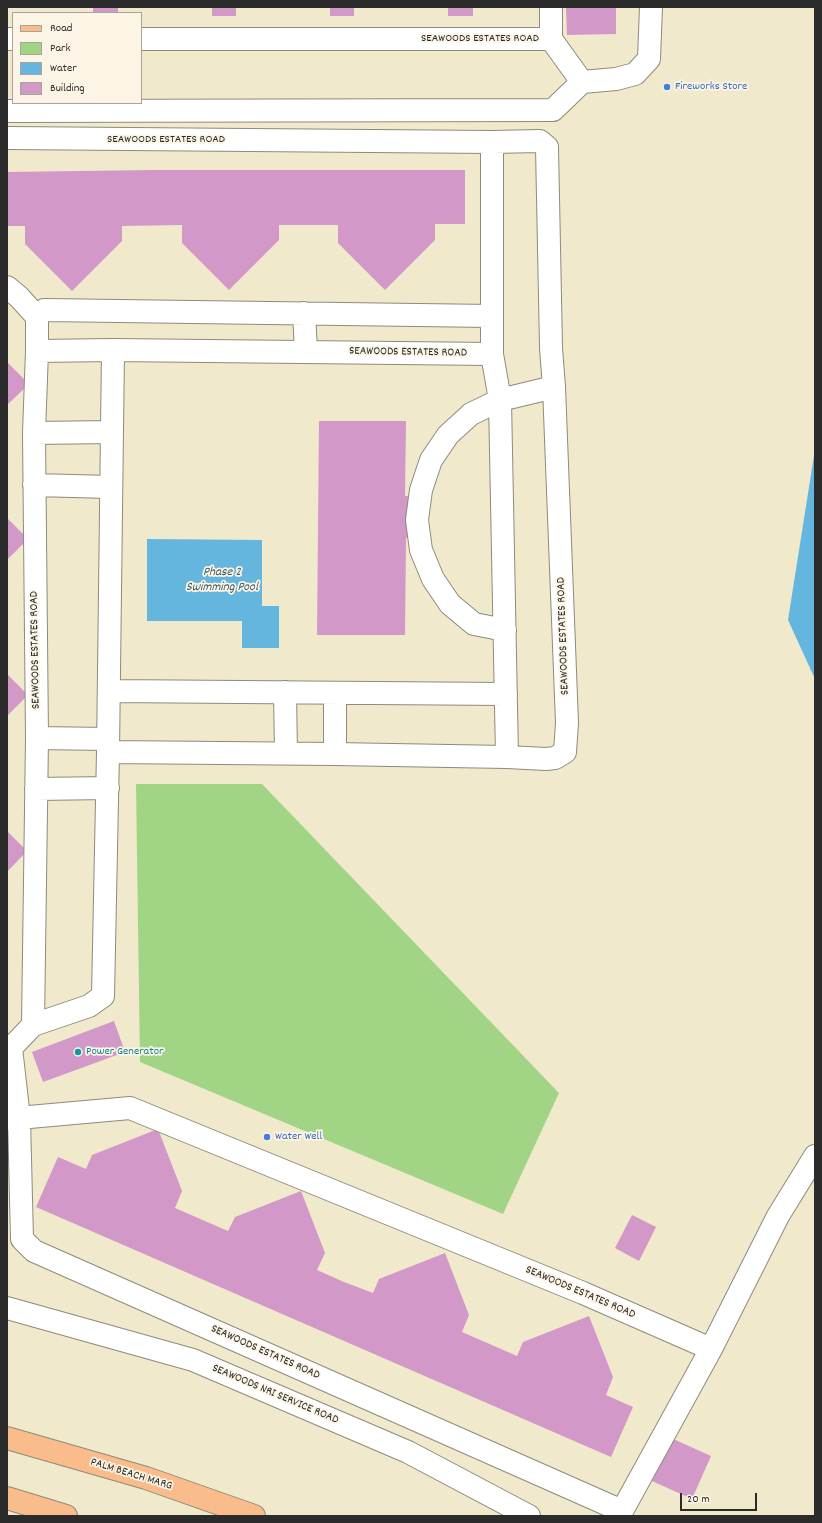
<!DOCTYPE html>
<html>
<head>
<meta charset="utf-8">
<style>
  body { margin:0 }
  #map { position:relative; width:822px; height:1523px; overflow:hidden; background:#f0e9cc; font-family:Dekko,sans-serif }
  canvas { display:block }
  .frame { position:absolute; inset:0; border:8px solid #2b2b2b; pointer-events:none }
  .legend { position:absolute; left:12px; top:12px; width:130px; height:92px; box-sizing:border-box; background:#fcf5e5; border:1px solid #a8a49b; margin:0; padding:5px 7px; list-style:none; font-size:12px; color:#2b2b2b }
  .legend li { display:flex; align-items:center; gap:8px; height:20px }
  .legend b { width:20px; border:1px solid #a8a49b }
  .scale { position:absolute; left:680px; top:1493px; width:77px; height:18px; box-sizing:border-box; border:2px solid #2b2b2b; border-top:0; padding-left:5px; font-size:12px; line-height:14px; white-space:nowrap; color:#2b2b2b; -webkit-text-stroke:3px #fcf5e5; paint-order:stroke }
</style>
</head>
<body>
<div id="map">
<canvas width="822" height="1523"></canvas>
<div class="frame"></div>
<ul class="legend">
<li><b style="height:5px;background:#f9bc8a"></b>Road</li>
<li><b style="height:11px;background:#a1d585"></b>Park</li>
<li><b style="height:11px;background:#64b6df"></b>Water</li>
<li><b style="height:11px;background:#d298c8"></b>Building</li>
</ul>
<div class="scale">20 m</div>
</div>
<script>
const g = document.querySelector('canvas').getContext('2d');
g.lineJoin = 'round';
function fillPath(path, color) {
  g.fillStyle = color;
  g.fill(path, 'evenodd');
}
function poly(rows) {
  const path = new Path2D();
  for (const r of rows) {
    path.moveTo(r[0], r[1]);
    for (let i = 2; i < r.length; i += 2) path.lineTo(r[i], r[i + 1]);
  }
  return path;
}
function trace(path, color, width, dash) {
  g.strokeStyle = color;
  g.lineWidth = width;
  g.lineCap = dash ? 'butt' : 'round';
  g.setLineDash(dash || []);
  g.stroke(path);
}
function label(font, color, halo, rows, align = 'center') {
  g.font = font + ' Dekko,sans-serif';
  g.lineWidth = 3.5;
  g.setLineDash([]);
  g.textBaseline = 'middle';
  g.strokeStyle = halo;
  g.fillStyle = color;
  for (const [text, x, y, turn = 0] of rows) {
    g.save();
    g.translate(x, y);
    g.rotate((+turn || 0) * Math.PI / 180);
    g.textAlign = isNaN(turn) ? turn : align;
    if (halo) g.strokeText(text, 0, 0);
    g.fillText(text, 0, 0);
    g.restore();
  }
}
const green = poly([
  [136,784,262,784,559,1093,503,1214,140,1062]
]);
const water = poly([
  [815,449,815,679,788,620],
  [147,539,262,540,262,606,279,606,279,648,242,648,242,621,147,621]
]);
const building = poly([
  [93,7,118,7,118,13,93,13],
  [212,7,236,7,236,16,212,16],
  [330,7,354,7,354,16,330,16],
  [448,7,473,7,473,16,448,16],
  [566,7,616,7,616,34,567,35],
  [152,170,465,170,465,224,435,224,435,240,385,290,338,243,338,225,279,225,279,240,229,290,182,243,182,225,122,226,122,241,72,291,25,244,25,226,7,226,7,172],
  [7,362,29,384,7,405],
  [319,421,406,421,405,496,413,496,413,537,406,538,405,635,317,635],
  [7,518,28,539,7,560],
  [7,674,28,695,7,716],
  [7,831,27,851,7,872],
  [114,1021,125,1052,43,1082,32,1052],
  [158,1129,182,1191,175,1208,228,1231,235,1217,301,1191,325,1253,317,1270,344,1282,373,1293,379,1279,445,1253,469,1315,462,1332,517,1356,523,1342,589,1316,613,1377,606,1395,633,1407,611,1457,36,1207,58,1157,86,1169,92,1155],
  [632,1215,656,1227,639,1261,615,1248],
  [671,1438,711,1456,692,1499,652,1481]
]);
const minor = poly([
  [551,7,551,39],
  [7,39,13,39],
  [141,39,551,39,582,82],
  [7,111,553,110,582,82,616,79,635,74,649,59,651,7],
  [7,138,492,142,540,141,547,147,551,348,554,387,567,723,565,752,555,758,546,759,507,757,335,754,108,752],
  [492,142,492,354,500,400,507,757],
  [7,287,19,297,37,317],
  [304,313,306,351],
  [37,351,37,317,40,312,44,310,492,316],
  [492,354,113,350,108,752,103,996,89,1006,33,1025,11,1048,19,1118,22,1239,34,1251,622,1511,619,1516],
  [34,433,112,432],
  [34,485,111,487],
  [505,630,474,624,450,604,433,579,421,550,417,520,421,490,431,460,448,435,471,414,500,400,554,387],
  [109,691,506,694],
  [285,692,286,753],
  [37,738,108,739],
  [335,754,335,693],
  [36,789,108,788],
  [33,1025,37,738,34,433,37,351,113,350],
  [7,1119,130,1108,583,1293,711,1349,622,1511],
  [7,1308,193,1360,408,1452,529,1516],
  [711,1349,778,1216,815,1156]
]);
const major = poly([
  [7,1438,146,1478,254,1516],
  [7,1498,66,1516]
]);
const markers = [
  [667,87,4,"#3f7fe0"],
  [78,1052,4,"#0f9aa8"],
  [267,1137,4,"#3f7fe0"]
];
const streetNames = [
  ["SEAWOODS ESTATES ROAD",480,39],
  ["SEAWOODS ESTATES ROAD",166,140],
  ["SEAWOODS ESTATES ROAD",408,353,1],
  ["SEAWOODS ESTATES ROAD",564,636,-92],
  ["SEAWOODS ESTATES ROAD",36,650,-91],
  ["SEAWOODS ESTATES ROAD",580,1293,23],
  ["SEAWOODS ESTATES ROAD",265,1353,24],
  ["SEAWOODS NRI SERVICE ROAD",275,1395,23],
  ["PALM BEACH MARG",131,1475,17]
];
const shopNames = [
  ["Fireworks Store",675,87],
  ["Water Well",275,1137]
];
const cultureNames = [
  ["Power Generator",86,1052]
];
const waterNames = [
  ["Phase 2",222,573],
  ["Swimming Pool",222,588]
];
fillPath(green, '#a1d585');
fillPath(water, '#64b6df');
fillPath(building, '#d298c8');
trace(minor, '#8e8a7c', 24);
trace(major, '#8e8a7c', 24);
trace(minor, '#fff', 22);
trace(major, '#f9bc8a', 22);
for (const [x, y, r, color] of markers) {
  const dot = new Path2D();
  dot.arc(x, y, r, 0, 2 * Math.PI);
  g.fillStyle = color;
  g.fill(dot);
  trace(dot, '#fcf5e5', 1.5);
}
label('12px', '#2b2b2b', '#fcf5e5', streetNames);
label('12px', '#366cbe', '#fcf5e5', shopNames, 'left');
label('12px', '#0d838f', '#fcf5e5', cultureNames, 'left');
label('italic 13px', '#3f5c6a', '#fcf5e5', waterNames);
</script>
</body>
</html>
